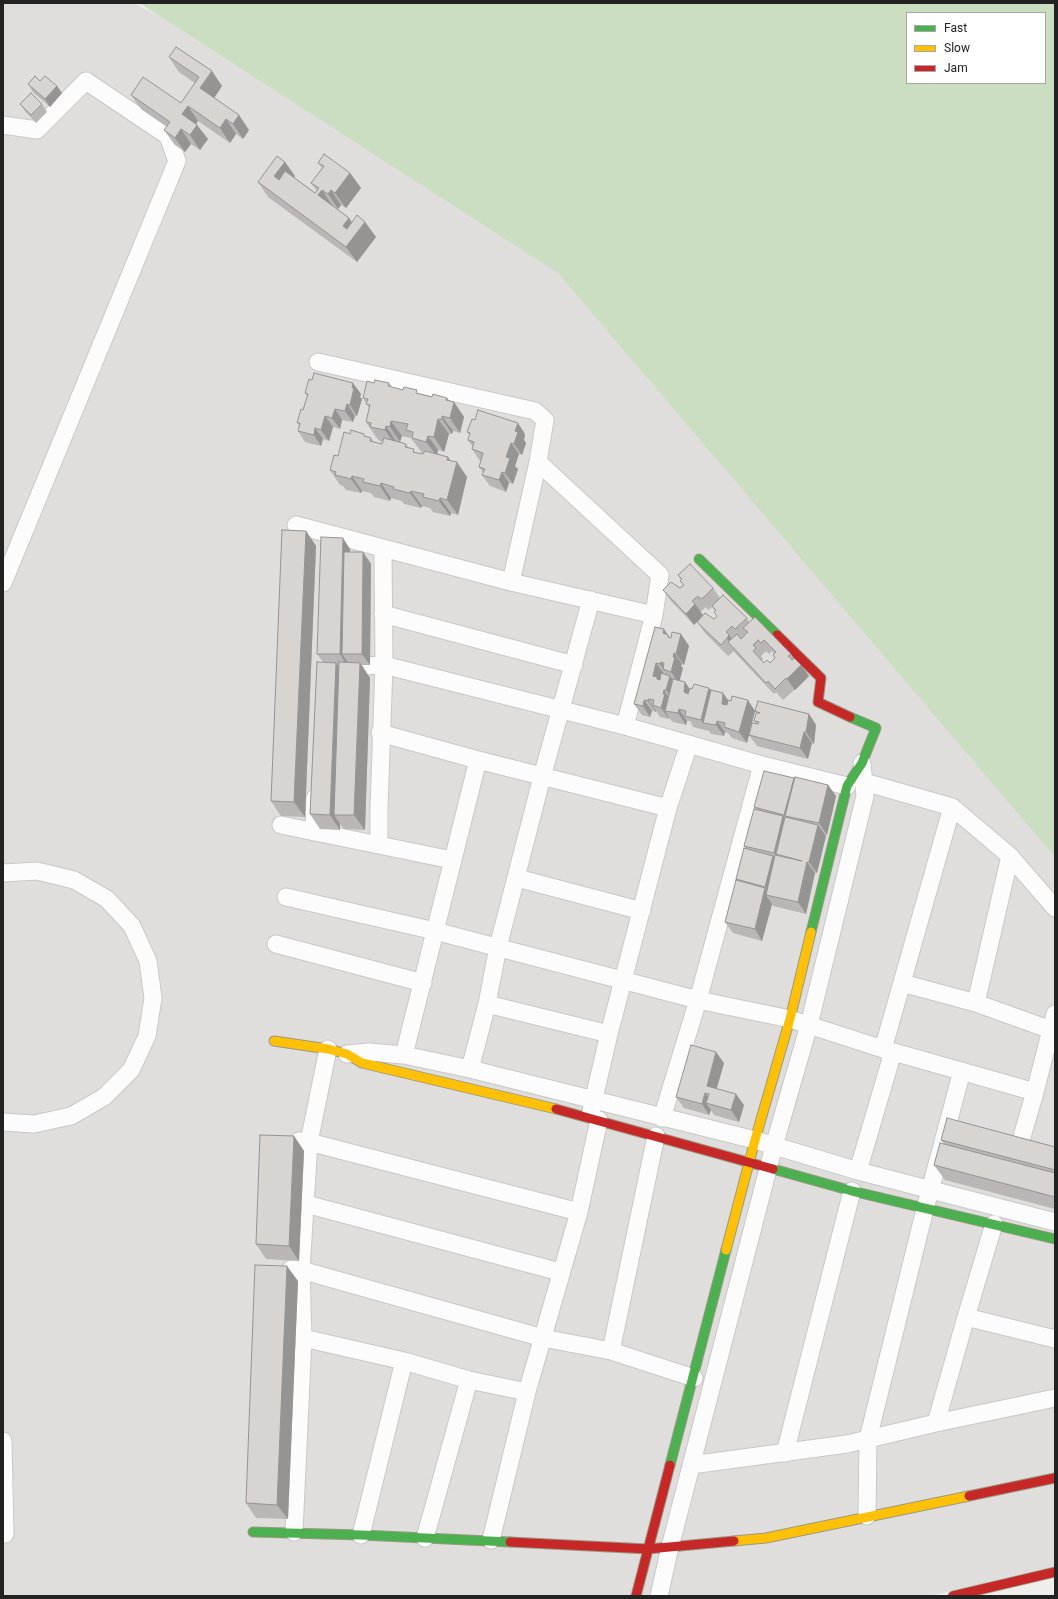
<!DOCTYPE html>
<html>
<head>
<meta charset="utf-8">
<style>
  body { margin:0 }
  #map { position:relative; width:1058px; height:1599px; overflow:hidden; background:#f0eeeb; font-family:Roboto,sans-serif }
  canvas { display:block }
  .frame { position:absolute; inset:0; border:4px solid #222; pointer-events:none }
  .legend { position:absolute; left:906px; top:12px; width:140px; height:72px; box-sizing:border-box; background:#fff; border:1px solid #a7a7a7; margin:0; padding:5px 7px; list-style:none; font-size:12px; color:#222 }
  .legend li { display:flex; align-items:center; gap:8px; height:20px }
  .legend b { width:20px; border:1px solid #a7a7a7 }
</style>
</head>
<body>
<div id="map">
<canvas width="1058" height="1599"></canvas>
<div class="frame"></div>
<ul class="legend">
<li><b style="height:5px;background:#4caf50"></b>Fast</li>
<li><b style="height:5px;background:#ffc107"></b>Slow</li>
<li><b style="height:5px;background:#c62828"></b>Jam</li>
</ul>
</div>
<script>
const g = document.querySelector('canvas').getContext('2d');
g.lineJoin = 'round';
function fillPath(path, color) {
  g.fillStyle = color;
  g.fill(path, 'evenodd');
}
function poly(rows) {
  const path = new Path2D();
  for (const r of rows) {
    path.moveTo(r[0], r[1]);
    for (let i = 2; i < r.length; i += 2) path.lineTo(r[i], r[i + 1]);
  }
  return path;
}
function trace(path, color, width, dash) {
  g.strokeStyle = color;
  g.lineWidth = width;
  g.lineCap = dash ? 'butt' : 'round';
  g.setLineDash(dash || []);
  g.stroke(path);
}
const residential = poly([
  [3,3,134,3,159,16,558,272,1055,794,1055,1567,930,1596,3,1596]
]);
const forest = poly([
  [139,3,1055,3,1055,857,558,273],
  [907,13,1045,13,1045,83,907,83]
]);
const street = poly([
  [3,125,37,130,86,81,168,136,177,161,3,583],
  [318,362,535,411,545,420,538,462,511,582],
  [538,462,660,575,654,615,625,726],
  [296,525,511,582,654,615],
  [383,614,574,665],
  [339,667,384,665,625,726,762,765,847,786],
  [380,733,478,760,668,808],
  [864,782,952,807],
  [281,825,452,860],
  [314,832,315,798],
  [379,845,379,808,384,665,383,549],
  [3,873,37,871,74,880,107,899,132,926,148,961,153,998,147,1036,131,1070,104,1097,71,1116,34,1124,3,1122],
  [517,878,642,911],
  [286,897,435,931,698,1000,790,1019,883,1049,1035,1092],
  [276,944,423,983],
  [902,983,976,1003,1051,1030],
  [976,1003,1010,856],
  [487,1004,609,1034],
  [883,1049,952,807,1010,856,1055,908],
  [347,1054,369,1052,404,1055,470,1069,755,1140,858,1171,1055,1222],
  [404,1055,478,760],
  [470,1069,487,1004,498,947,542,777,591,600],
  [591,1111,609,1034,668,808,689,744],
  [662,1118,698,1000,762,765],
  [1021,1140,1035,1092,1055,1014],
  [299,1141,309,1142,579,1212],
  [858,1171,893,1052],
  [306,1204,560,1272],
  [291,1269,301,1270,543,1338,611,1351,694,1378],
  [966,1317,1055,1339],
  [303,1338,404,1361,469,1380,527,1392],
  [611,1351,656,1136],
  [936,1423,966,1317,994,1224],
  [3,1441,5,1534],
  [785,1453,852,1191],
  [691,1465,847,1444,936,1423,1055,1398],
  [867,1516,868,1439,925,1209,962,1071],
  [294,1532,303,1338,301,1270,309,1142,328,1049],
  [361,1535,404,1361],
  [425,1538,469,1380],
  [491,1540,527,1392,579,1212,599,1120],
  [659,1596,670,1547,774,1146,809,1025,865,796,862,763]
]);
const fast = poly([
  [699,559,777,635],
  [811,932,847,786,862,763,876,728,850,717],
  [773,1169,852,1191,1055,1239],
  [670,1465,726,1250],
  [253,1532,361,1535,510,1542]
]);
const slow = poly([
  [274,1041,328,1049,347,1054,362,1063,556,1109],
  [726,1250,755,1140,790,1019,811,932],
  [734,1541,766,1538,969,1496]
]);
const jam = poly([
  [777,635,821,678,818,702,850,717],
  [556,1109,773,1169],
  [969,1496,1055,1478],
  [510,1542,648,1549,734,1541],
  [636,1596,670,1465],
  [953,1596,1055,1572]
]);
const wall = poly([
  [169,57,222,86,214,98,249,130,243,139,236,134,230,143,198,121,196,124,197,125,208,139,200,150,191,144,185,152,175,145,164,130,167,127,141,109,131,95,181,103,195,83,179,72],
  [28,84,57,86,62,93,50,107,33,92],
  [20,104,42,104,47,112,36,123,25,111],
  [285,162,295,176,294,177,315,193,317,191,311,183,322,168,318,163,350,173,361,188,346,208,341,205,338,209,332,205,352,222,365,222,376,237,357,262,268,197,258,182],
  [374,383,389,383,392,387,454,402,464,417,460,433,453,431,452,434,449,434,444,452,438,450,437,454,451,461,467,477,458,515,451,513,450,516,433,512,430,508,422,506,421,508,404,504,402,501,391,498,390,501,374,497,371,493,362,491,361,493,346,490,343,486,340,485,330,470,338,456,367,437,371,438,374,442,382,444,382,442,381,442,376,437,366,422,369,408,363,398],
  [402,436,411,438,422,453,424,453,423,454,417,453,409,448,406,444,400,442],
  [305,393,361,394,360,397,362,399,357,416,355,416,353,422,342,420,340,429,333,427,329,441,323,439,321,446,305,442,298,431,299,425,297,423,303,410,307,396],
  [467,432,525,434,524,440,526,443,522,455,519,454,515,466,518,469,513,484,509,483,506,492,490,486,482,475,483,473,479,467,481,461,480,461,472,449,473,447,468,440,470,435],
  [306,531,316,546,305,817,281,816,271,801],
  [350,549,350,552,363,552,371,564,370,665,362,665,370,678,365,830,344,829,340,824,340,830,320,829,310,814,323,662,317,654],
  [678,575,713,588,720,598,747,618,749,622,791,654,794,659,801,665,809,676,795,690,794,690,783,700,776,692,774,694,736,654,734,651,728,656,705,633,697,622,694,625,671,601,663,590,680,588,683,585,680,581,681,580],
  [706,607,708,610,712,607,715,611,714,612,717,616,714,619,703,615,700,612],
  [766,651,769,654,772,651,774,654,773,655,775,658,770,663,764,663,762,661,763,659,761,656],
  [667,634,670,638,681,634,689,646,684,665,682,664,681,666,683,668,679,680,685,682,690,689,711,691,723,693,728,701,755,710,809,714,816,725,814,744,812,743,808,759,757,746,749,735,747,743,732,738,728,733,725,732,724,736,711,734,709,731,693,727,690,721,687,721,686,725,673,722,669,718,669,719,660,717,656,711,656,712,652,711,650,717,642,715,634,704],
  [755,711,756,713,754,721,756,723,752,723],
  [794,778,794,779,828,785,836,796,827,835,825,834,826,836,817,873,815,873,806,914,773,906,772,904,762,941,733,933,725,922,737,881,736,879,746,849,744,846,756,810,754,807],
  [724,1063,717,1089,744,1105,739,1122,714,1115,711,1110,709,1115,684,1108,676,1097],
  [294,1136,304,1151,299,1261,266,1259,256,1244],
  [941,1140,1055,1147,1055,1209,945,1180,934,1165,944,1144],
  [298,1281,288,1519,256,1518,246,1503]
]);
const shadedWall = poly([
  [212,71,222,86,211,103,200,88],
  [57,86,62,93,50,107,45,99],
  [188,106,198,121,193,129,182,114],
  [239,115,249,130,243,139,233,124],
  [226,119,236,134,230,143,220,128],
  [197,125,208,139,200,150,190,135],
  [181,129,191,144,185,152,175,138],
  [285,162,295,176,284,191,274,176],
  [350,173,361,188,346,208,335,193],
  [322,190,332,205,328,210,318,195],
  [331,190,341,205,338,209,328,194],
  [349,218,358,232,365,222,376,237,357,262,346,247,343,226],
  [353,383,361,394,360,397,362,399,357,416,350,405],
  [447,398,453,406,454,402,464,417,460,433,450,418,446,400],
  [347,404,355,416,353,422,345,411],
  [335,409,342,420,340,429,332,418],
  [325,416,333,427,329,441,321,430],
  [442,416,453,431,452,434,442,419],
  [438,419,449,434,444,452,434,437],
  [391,421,402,436,400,442,390,427],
  [518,423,525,434,524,440,526,443,522,455,514,444,515,431],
  [386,426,396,441,395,445,385,430],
  [315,428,323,439,321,446,314,435],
  [428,436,438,450,437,456,426,442],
  [511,443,519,454,515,466,518,469,513,484,505,473,506,457],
  [448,457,456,468,457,462,467,477,458,515,447,500,447,460],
  [502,472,509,483,506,492,499,480],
  [352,476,362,491,361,493,351,479],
  [381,483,391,498,390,501,380,486],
  [411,491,422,506,421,508,410,493],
  [440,498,451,513,450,516,439,501],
  [306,531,316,546,305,817,294,802],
  [343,538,350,549,348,654,342,654,347,661,347,666,340,654],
  [363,552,371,564,370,665,362,654],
  [695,604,703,615,694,625,686,614],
  [664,629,668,635,676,646,663,633],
  [681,634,689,646,684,665,676,654],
  [729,635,737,646,735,649,727,638],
  [674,653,682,664,681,666,683,668,679,683,671,672,673,657],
  [661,662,667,671,664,670,660,664],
  [336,663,347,677,334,815,340,824,340,830,330,815],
  [360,663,370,678,365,830,354,815],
  [656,663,664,674,665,688,665,690,653,676],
  [801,665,809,676,795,690,787,679],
  [670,676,678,687,674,701,666,690],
  [685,682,692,693,692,704,684,692],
  [709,688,717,699,703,723,709,731,701,720],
  [664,690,671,701,665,711,669,718,669,719,661,708,663,694],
  [723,693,731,704,730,715,722,704],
  [648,699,656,711,656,712,648,701],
  [644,700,652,711,650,717,643,706],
  [748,700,755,711,747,743,739,732],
  [679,709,687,721,686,725,678,713],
  [809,714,816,725,814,744,806,732],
  [717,721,725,732,724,736,716,725],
  [804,732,812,743,808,759,800,748],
  [794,778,801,789,785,816,792,826,784,815],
  [828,785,836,796,827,835,819,823],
  [783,816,791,827,776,854,782,863,782,864,774,853],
  [818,825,826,836,817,873,809,862],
  [773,856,781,867,772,897,765,887],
  [807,862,815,873,806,914,798,902],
  [765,888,771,896,766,895,772,904,762,941,755,929],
  [716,1052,724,1063,714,1097,707,1086],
  [705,1093,713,1104,706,1103,711,1110,709,1115,702,1104],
  [736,1094,744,1105,739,1122,731,1110],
  [294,1136,304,1151,299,1261,289,1246],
  [287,1266,298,1281,288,1519,277,1505]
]);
const building = poly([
  [176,47,212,71,200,88,239,115,233,124,226,119,220,128,188,106,182,114,197,125,190,135,181,129,175,138,164,130,170,122,131,95,143,77,181,103,199,77,169,57,176,47],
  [35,76,40,81,45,76,57,86,45,99,28,84,35,76],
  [31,93,42,104,31,115,20,104,31,93],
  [324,154,350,173,335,193,331,190,328,194,322,190,318,195,349,218,343,226,347,229,357,215,365,222,346,247,258,182,277,156,285,162,274,176,279,180,285,171,315,193,319,188,311,183,324,166,318,163,324,154],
  [314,373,353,383,352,388,354,388,350,405,347,404,345,411,335,409,332,418,325,416,321,430,315,428,314,435,298,431,300,423,297,423,301,409,303,410,308,394,305,393,309,379,312,380,314,373],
  [375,380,389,383,388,386,403,390,404,387,417,390,416,393,432,397,433,394,447,398,446,400,454,402,450,418,442,416,442,419,438,419,434,437,428,436,426,442,412,438,413,432,406,430,408,424,391,421,390,427,386,426,385,430,370,427,371,423,366,422,370,405,366,404,368,399,363,398,367,381,374,383,375,380],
  [478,410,518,423,515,431,518,432,514,444,511,443,506,457,510,458,505,473,502,472,499,480,482,475,485,469,479,467,483,453,472,449,474,442,468,440,470,433,467,432,472,419,475,420,478,410],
  [351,430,364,434,364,436,371,438,370,441,382,444,384,438,406,444,405,447,414,449,413,452,423,454,425,451,448,457,447,460,457,462,447,500,440,498,439,501,423,497,424,494,411,491,410,493,393,489,394,487,381,483,380,486,363,482,364,479,352,476,351,479,335,475,336,472,330,470,334,455,338,456,344,432,350,434,351,430],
  [282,530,306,531,294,802,271,801,282,530],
  [321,537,343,538,340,654,317,654,321,537],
  [344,552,363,552,362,654,342,654,344,552],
  [690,564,713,588,704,597,700,599,698,596,692,601,695,604,686,614,663,590,671,582,680,588,684,585,680,581,682,579,678,575,690,564],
  [723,595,747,618,735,629,732,626,726,632,729,635,727,638,721,645,697,622,705,613,714,619,717,616,714,612,716,610,712,606,723,595],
  [755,617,791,654,788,656,792,660,794,658,801,665,787,679,786,678,775,689,768,681,766,683,728,642,737,634,741,639,748,632,743,628,755,617],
  [758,640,761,643,764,640,776,652,773,655,775,658,770,663,767,660,764,663,753,651,756,648,753,645,758,640],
  [655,627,664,629,663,633,668,635,668,637,671,638,672,632,681,634,676,654,674,653,673,657,675,657,671,672,663,669,664,663,661,662,660,664,656,663,653,676,657,677,657,679,660,680,661,673,670,676,666,690,664,690,663,694,665,694,661,708,653,705,654,700,648,699,648,701,644,700,643,706,634,704,655,627],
  [317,662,336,663,330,815,310,814,317,662],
  [339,662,360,663,354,815,334,815,339,662],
  [673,679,685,682,684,692,688,694,690,688,692,689,694,684,709,688,701,720,685,716,686,711,679,709,678,713,665,711,673,679],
  [711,690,723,693,722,704,727,705,728,700,731,701,732,696,748,700,739,732,724,727,725,723,717,721,716,725,703,723,711,690],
  [758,701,809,714,806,732,804,732,800,748,749,735,752,723,758,724,759,722,754,721,756,713,760,713,755,711,758,701],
  [764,771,794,778,784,815,754,807,764,771],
  [795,777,828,785,819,823,785,816,795,777],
  [754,809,783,816,774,853,744,846,754,809],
  [785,817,818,825,809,862,807,862,798,902,766,895,775,855,802,861,776,854,785,817],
  [744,848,773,856,765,887,736,879,744,848],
  [736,880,765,888,755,929,725,922,736,880],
  [691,1045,716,1052,707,1086,736,1094,731,1110,706,1103,709,1094,705,1093,702,1104,676,1097,691,1045],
  [947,1118,1055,1147,1055,1170,941,1140,947,1118],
  [260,1135,294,1136,289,1246,256,1244,260,1135],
  [940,1143,1055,1173,1055,1197,934,1165,940,1143],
  [255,1265,287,1266,277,1505,246,1503,255,1265]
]);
fillPath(residential, '#dfdedc');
fillPath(forest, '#cbdec1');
trace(street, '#c9c8c7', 19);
trace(fast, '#999a82', 11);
trace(slow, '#999a82', 11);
trace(jam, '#999a82', 11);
trace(street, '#fdfcfc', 17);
trace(fast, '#4caf50', 9);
trace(slow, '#ffc107', 9);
trace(jam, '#c62828', 9);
fillPath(wall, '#b9b6b5');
fillPath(shadedWall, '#969493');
fillPath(building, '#d7d4d2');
trace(building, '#969493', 1);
</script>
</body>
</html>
